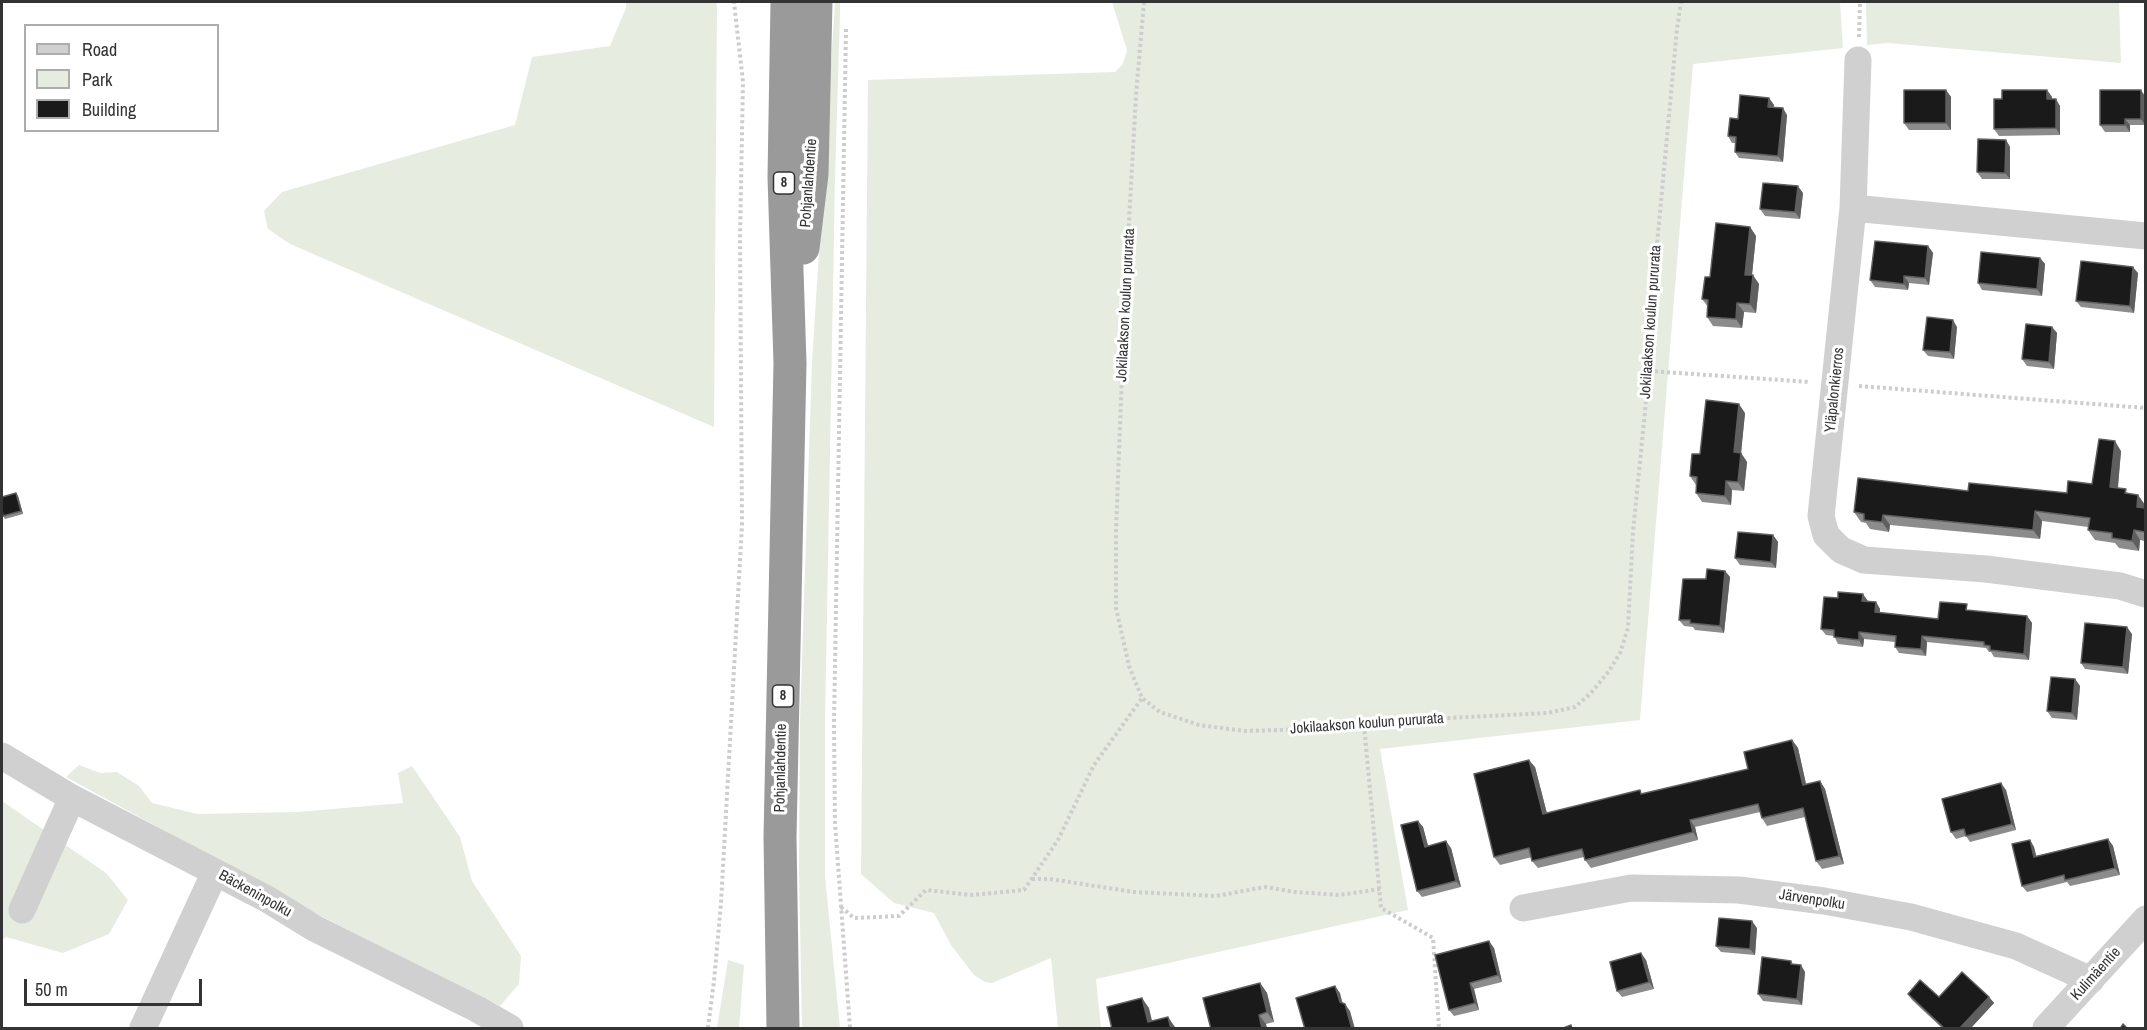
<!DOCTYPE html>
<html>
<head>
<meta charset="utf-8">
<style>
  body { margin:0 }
  #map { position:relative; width:2147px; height:1030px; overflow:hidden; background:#fff; font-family:"Archivo Narrow",sans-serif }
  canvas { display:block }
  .frame { position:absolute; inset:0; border:3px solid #333; pointer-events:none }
  .legend { position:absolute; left:24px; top:24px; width:195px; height:108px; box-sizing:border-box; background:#fff; border:2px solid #adadad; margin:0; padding:8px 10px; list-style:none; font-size:18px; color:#333 }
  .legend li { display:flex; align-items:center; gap:12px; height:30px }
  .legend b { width:30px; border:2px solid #adadad }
  .scale { position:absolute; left:24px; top:979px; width:178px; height:27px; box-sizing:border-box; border:3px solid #333; border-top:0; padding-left:8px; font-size:18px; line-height:21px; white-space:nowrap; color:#333; -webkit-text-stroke:4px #fff; paint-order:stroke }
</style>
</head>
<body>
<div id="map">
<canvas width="2147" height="1030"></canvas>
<div class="frame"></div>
<ul class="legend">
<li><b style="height:8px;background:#d0d0d0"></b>Road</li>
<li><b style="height:16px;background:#e6ecdf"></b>Park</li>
<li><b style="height:16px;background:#1a1a1a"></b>Building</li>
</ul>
<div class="scale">50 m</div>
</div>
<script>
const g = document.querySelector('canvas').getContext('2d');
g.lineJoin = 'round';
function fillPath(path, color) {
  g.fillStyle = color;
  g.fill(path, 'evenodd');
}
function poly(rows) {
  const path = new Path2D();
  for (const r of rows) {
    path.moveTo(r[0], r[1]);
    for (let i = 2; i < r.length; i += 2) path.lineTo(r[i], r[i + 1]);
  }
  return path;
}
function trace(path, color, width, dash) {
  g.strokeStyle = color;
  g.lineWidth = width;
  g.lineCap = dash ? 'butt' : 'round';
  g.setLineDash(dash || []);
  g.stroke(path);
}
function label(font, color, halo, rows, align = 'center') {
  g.font = font + ' "Archivo Narrow",sans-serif';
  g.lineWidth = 6;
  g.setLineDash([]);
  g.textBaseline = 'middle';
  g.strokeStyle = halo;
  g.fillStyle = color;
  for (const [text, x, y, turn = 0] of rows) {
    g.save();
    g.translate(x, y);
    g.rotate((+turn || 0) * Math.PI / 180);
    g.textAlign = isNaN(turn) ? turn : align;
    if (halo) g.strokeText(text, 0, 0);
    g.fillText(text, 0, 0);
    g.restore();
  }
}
const green = poly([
  [626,2,716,2,717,6,714,427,290,244,268,229,264,211,282,192,515,125,532,57,610,46,626,8],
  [835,2,840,2,840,14,835,178,825,722,825,876,840,1028,802,1028,799,868,800,720,812,362],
  [1112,2,1840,2,1843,48,1693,64,1640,720,1380,749,1408,910,1096,979,1101,1028,1058,1028,1051,958,992,983,985,982,974,975,951,945,934,913,894,903,861,874,868,80,1115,72,1123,64,1127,50],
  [1866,2,2119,2,2121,63,1888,43,1867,45],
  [79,765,100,773,117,772,139,786,152,803,198,814,298,812,403,803,398,773,412,766,460,837,472,881,521,956,519,984,500,1006,321,916,66,777],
  [2,801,106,873,128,900,109,934,63,953,6,937,2,940],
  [728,960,744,965,739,1028,717,1028]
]);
const path = poly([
  [1144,2,1136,95,1125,294,1116,532,1116,608,1129,666,1142,698,1160,712,1199,725,1245,731,1316,729,1428,719,1548,713,1575,707,1591,693,1609,671,1620,653,1628,628,1633,532,1649,371,1653,288,1677,29,1681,2],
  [846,29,834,722,835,823,850,1028],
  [1859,37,1860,2],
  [1649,371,1810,382],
  [1859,386,2146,408],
  [1364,725,1381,908,1433,938,1439,1028],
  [1032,879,1050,879,1134,892,1216,896,1265,887,1295,892,1340,895,1380,889],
  [841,907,854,918,899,916,926,890,972,895,1024,890,1058,840,1094,765,1142,698],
  [708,1028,714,981,721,903,742,525,740,237,743,82,734,2]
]);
const minor = poly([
  [1858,60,1853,208,1821,516,1826,535,1841,550,1864,560,1986,569,2120,586,2146,594],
  [1853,208,2146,236],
  [2,756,72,798,267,899,314,928,477,1009,510,1028],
  [1523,908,1631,888,1739,890,1824,901,1911,917,2016,946,2091,980],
  [22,910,72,798],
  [143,1028,215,872],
  [2046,1028,2146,919]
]);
const highway = poly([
  [803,248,812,174,816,2],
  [783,1028,780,837,790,363,784,177,787,2]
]);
const wall = poly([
  [1946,90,1951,97,1951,130,1909,130,1904,123],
  [2047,90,2052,97,2052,99,2060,106,2060,135,1999,136,1994,129,2002,99],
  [2145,96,2145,125,2130,125,2130,132,2105,132,2100,125],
  [1769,98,1774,105,1773,107,1787,115,1783,162,1739,158,1735,152,1736,143,1732,143,1728,136,1738,119],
  [2006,140,2010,147,2010,179,1982,179,1977,172],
  [1803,193,1800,219,1765,216,1760,209],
  [1750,227,1756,236,1752,275,1759,284,1756,313,1744,312,1742,328,1713,326,1707,317,1708,307,1702,299,1710,277],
  [1928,246,1933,253,1929,285,1909,283,1908,290,1875,287,1870,280],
  [2040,258,2045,264,2042,296,1982,290,1978,283],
  [2138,273,2134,313,2081,307,2076,301],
  [1957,327,1954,359,1928,356,1923,350],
  [2052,327,2057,333,2054,369,2027,366,2022,359],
  [1745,413,1741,453,1747,462,1744,491,1732,490,1731,505,1702,502,1696,493,1696,485,1690,476,1700,454],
  [2121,451,2118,488,2130,494,2138,495,2145,505,2145,541,2140,540,2139,551,2119,548,2115,543,2095,540,2088,530,2088,527,2042,521,2040,539,1890,525,1889,532,1870,529,1866,523,1861,522,1854,512,1968,491,2067,493,2092,484],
  [18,496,23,514,5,519,3,516],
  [1773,535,1778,542,1776,568,1740,565,1735,558],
  [1725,571,1730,577,1724,633,1695,630,1693,627,1684,626,1679,620,1706,579],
  [1868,601,1876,602,1880,609,1880,613,1938,619,1971,611,2027,616,2032,623,2029,660,1994,657,1991,652,1989,652,1986,648,1927,642,1926,656,1899,653,1895,647,1895,642,1864,639,1863,647,1838,644,1834,636,1826,635,1821,629],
  [2132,634,2128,674,2085,669,2081,663],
  [2075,679,2080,686,2077,720,2052,718,2047,711],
  [1792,740,1798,748,1806,784,1820,781,1825,789,1844,864,1822,869,1816,861,1805,817,1767,826,1762,818,1760,812,1695,827,1698,840,1591,868,1585,860,1584,857,1538,868,1532,861,1532,857,1500,865,1494,857,1535,767,1547,813,1643,794,1748,769],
  [2006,790,2016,830,1970,842,1966,836,1956,839,1951,832],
  [1418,821,1423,827,1428,846,1451,848,1461,887,1422,897,1417,891],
  [2108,839,2113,846,2120,875,2070,886,2067,882,2027,892,2022,886,2030,840,2034,847,2036,856],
  [1757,928,1755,955,1721,952,1716,946],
  [1494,948,1502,982,1474,989,1479,1010,1454,1016,1449,1010],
  [1646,960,1654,989,1622,997,1617,991],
  [1791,961,1793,964,1805,972,1802,1005,1763,1001,1758,994],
  [1260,983,1267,993,1274,1022,1266,1024,1267,1029,1211,1029],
  [1908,994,1939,997,1989,997,1994,1003,1970,1029,1943,1029,1912,1000]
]);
const shadedWall = poly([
  [1946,90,1951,97,1951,130,1946,123],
  [2047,90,2052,97,2052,106,2047,99],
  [2141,90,2145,96,2145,125,2141,119],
  [1769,98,1774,105,1773,113,1768,107],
  [2056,99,2060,106,2060,135,2056,128],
  [1783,108,1787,115,1783,162,1778,156],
  [2125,119,2130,125,2130,132,2125,125],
  [2006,140,2010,147,2010,179,2005,173],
  [1798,186,1803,193,1800,219,1795,212],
  [1750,227,1756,236,1751,284,1745,275],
  [1928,246,1933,253,1929,285,1925,278],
  [2040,258,2045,264,2042,296,2037,289],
  [2133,267,2138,273,2134,313,2130,306],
  [1753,275,1759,284,1756,313,1750,304],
  [1904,276,1909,283,1908,290,1904,284],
  [1737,303,1744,312,1742,328,1736,319],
  [1953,320,1957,327,1954,359,1950,352],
  [2052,327,2057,333,2054,369,2049,362],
  [1739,404,1745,413,1741,453,1747,462,1744,491,1738,482,1734,452],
  [2115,441,2121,451,2117,496,2110,487],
  [1726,481,1732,490,1731,505,1725,496],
  [16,493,18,496,23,514,21,511],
  [2138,495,2145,505,2143,517,2137,507],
  [2035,511,2042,521,2040,539,2033,530],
  [1883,515,1890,525,1889,532,1882,522],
  [2134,530,2140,540,2139,551,2132,541],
  [1773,535,1778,542,1776,568,1771,562],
  [1725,571,1730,577,1724,633,1720,626],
  [1863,594,1868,601,1862,601],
  [1876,602,1880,609,1879,619,1875,612],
  [2027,616,2032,623,2029,660,2024,654],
  [2127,627,2132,634,2128,674,2123,667],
  [1859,632,1864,639,1863,647,1859,640],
  [1922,636,1927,642,1926,656,1921,649],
  [2075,679,2080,686,2077,720,2072,713],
  [1792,740,1798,748,1808,793,1803,785],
  [1529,760,1535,767,1549,822,1543,814],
  [1820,781,1825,789,1844,864,1839,856],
  [2001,783,2006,790,2016,830,2012,824],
  [1690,820,1695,827,1698,840,1693,832],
  [1418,821,1423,827,1430,853,1425,847],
  [2108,839,2113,846,2120,875,2115,868],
  [2030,840,2034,847,2038,863,2034,857],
  [1446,841,1451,848,1461,887,1456,881],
  [1752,921,1757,928,1755,955,1750,949],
  [1489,941,1494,948,1502,982,1498,975],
  [1641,953,1646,960,1654,989,1649,982],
  [1801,965,1805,972,1802,1005,1797,999],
  [1260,983,1267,993,1274,1022,1267,1012],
  [1470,983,1474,989,1479,1010,1475,1003],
  [1335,986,1340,993,1344,1009,1340,1002],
  [1989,997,1994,1003,1970,1029,1959,1029],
  [1142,998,1149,1008,1154,1029,1148,1022],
  [1345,1004,1350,1011,1355,1029,1352,1029],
  [1259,1015,1266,1024,1267,1029,1262,1029],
  [1168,1017,1175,1027,1175,1029,1171,1029]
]);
const building = poly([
  [1904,90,1946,90,1946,123,1904,123,1904,90],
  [2002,90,2047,90,2047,99,2056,99,2056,128,1994,129,1994,99,2002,99,2002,90],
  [2100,90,2141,90,2141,119,2125,119,2125,125,2100,125,2100,90],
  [1740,95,1769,98,1768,107,1783,108,1778,156,1735,152,1736,137,1728,136,1730,118,1738,119,1740,95],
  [1978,139,2006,140,2005,173,1977,172,1978,139],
  [1763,183,1798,186,1795,212,1760,209,1763,183],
  [1716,223,1750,227,1745,275,1753,275,1750,304,1737,303,1736,319,1707,317,1708,300,1702,299,1705,277,1710,277,1716,223],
  [1875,241,1928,246,1925,278,1904,276,1904,284,1870,280,1875,241],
  [1981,252,2040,258,2037,289,1978,283,1981,252],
  [2081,261,2133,267,2130,306,2076,301,2081,261],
  [1927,317,1953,320,1950,352,1923,350,1927,317],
  [2026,324,2052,327,2049,362,2022,359,2026,324],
  [1706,400,1739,404,1734,452,1741,453,1738,482,1726,481,1725,496,1696,493,1697,477,1690,476,1692,454,1700,454,1706,400],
  [2099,439,2115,441,2110,487,2126,489,2125,493,2138,495,2137,507,2145,508,2145,532,2134,530,2132,541,2112,538,2112,533,2088,530,2090,518,2035,511,2033,530,1883,515,1882,522,1864,520,1864,514,1854,512,1858,478,1968,491,1969,483,2067,493,2068,481,2092,484,2099,439],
  [16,493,21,511,3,516,2,510,2,497,16,493],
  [1738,532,1773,535,1771,562,1735,558,1738,532],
  [1707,569,1725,571,1720,626,1690,623,1690,620,1679,620,1683,579,1706,579,1707,569],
  [1838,592,1863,594,1862,601,1876,602,1875,612,1938,619,1940,602,1967,604,1966,610,2027,616,2024,654,1990,650,1990,646,1984,645,1984,642,1922,636,1921,649,1895,647,1896,636,1859,632,1859,640,1834,637,1834,630,1821,629,1824,597,1838,598,1838,592],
  [2085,623,2127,627,2123,667,2081,663,2085,623],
  [2051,677,2075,679,2072,713,2047,711,2051,677],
  [1792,740,1803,785,1820,781,1839,856,1816,861,1803,808,1762,818,1758,804,1690,820,1693,832,1585,860,1582,849,1532,861,1529,848,1494,857,1474,774,1529,760,1543,814,1640,790,1641,794,1748,769,1744,752,1792,740],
  [2001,783,2012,824,1966,836,1964,829,1951,832,1942,799,2001,783],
  [1418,821,1425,847,1446,841,1456,881,1417,891,1401,825,1418,821],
  [2108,839,2115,868,2065,880,2064,875,2022,886,2012,844,2030,840,2034,857,2108,839],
  [1719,918,1752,921,1750,949,1716,946,1719,918],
  [1489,941,1498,975,1470,983,1475,1003,1449,1010,1435,955,1489,941],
  [1641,953,1649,982,1617,991,1610,962,1641,953],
  [1762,957,1791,961,1791,964,1801,965,1797,999,1758,994,1762,957],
  [1962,972,1989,997,1959,1029,1945,1029,1908,994,1920,980,1939,997,1962,972],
  [1260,983,1267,1012,1259,1015,1262,1028,1211,1029,1203,998,1260,983],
  [1335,986,1340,1002,1345,1004,1352,1029,1305,1029,1296,998,1335,986],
  [1142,998,1148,1022,1168,1017,1171,1029,1112,1029,1107,1007,1142,998],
  [2123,1024,2128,1029,2120,1029,2123,1024],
  [1571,1025,1572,1029,1561,1029,1571,1025]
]);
const shields = [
  [784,183,21],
  [783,696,21]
];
const shieldNames = [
  ["8",784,183],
  ["8",783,696]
];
const streetNames = [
  ["Pohjanlahdentie",809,183,-86],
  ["Jokilaakson koulun pururata",1126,305,-87],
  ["Jokilaakson koulun pururata",1651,322,-86],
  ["Yläpalonkierros",1835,390,-84],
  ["Jokilaakson koulun pururata",1367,724,-4],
  ["Pohjanlahdentie",781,768,-89],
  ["Bäckeninpolku",255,894,29],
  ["Järvenpolku",1812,900,9],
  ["Kulimäentie",2096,974,-48]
];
fillPath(green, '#e6ecdf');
trace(path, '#cdcdcd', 4, [3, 3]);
trace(minor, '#d0d0d0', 27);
trace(highway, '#9a9a9a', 33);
fillPath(wall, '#8c8c8c');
fillPath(shadedWall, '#5f5f5f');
fillPath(building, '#1a1a1a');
trace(building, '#5f5f5f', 1.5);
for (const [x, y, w] of shields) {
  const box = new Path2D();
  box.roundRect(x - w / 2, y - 11, w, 22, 4.5);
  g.fillStyle = '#fff';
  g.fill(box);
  trace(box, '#333', 1.5);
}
label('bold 14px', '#333', null, shieldNames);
label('15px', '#333', '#fff', streetNames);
</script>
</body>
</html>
